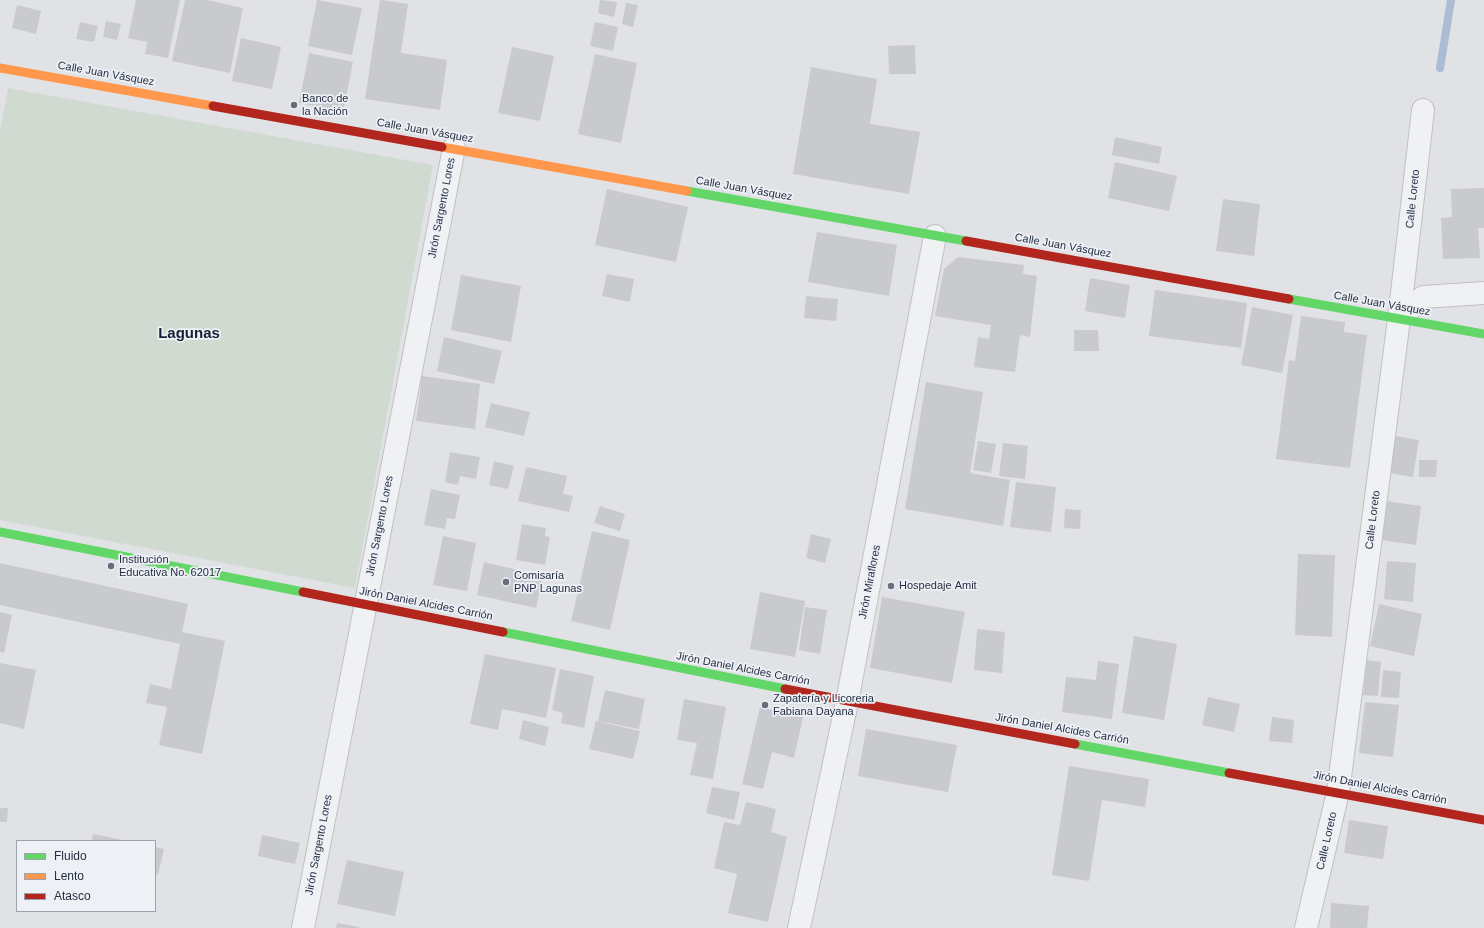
<!DOCTYPE html>
<html>
<head>
<meta charset="utf-8">
<style>
  body { margin:0 }
  #map { position:relative; width:1484px; height:928px; overflow:hidden; background:#e1e2e6; font-family:Helvetica,sans-serif }
  canvas { display:block }
  .legend { position:absolute; left:16px; top:840px; width:140px; height:72px; box-sizing:border-box; background:#edf1f6; border:1px solid #9da3ae; margin:0; padding:5px 7px; list-style:none; font-size:12px; color:#262e41 }
  .legend li { display:flex; align-items:center; gap:8px; height:20px }
  .legend b { width:20px; border:1px solid #9da3ae }
</style>
</head>
<body>
<div id="map">
<canvas width="1484" height="928"></canvas>
<ul class="legend">
<li><b style="height:5px;background:#63d668"></b>Fluido</li>
<li><b style="height:5px;background:#ff974d"></b>Lento</li>
<li><b style="height:5px;background:#b3261e"></b>Atasco</li>
</ul>
</div>
<script>
const g = document.querySelector('canvas').getContext('2d');
g.lineJoin = 'round';
function fillPath(path, color) {
  g.fillStyle = color;
  g.fill(path, 'evenodd');
}
function poly(rows) {
  const path = new Path2D();
  for (const r of rows) {
    path.moveTo(r[0], r[1]);
    for (let i = 2; i < r.length; i += 2) path.lineTo(r[i], r[i + 1]);
  }
  return path;
}
function trace(path, color, width, dash) {
  g.strokeStyle = color;
  g.lineWidth = width;
  g.lineCap = dash ? 'butt' : 'round';
  g.setLineDash(dash || []);
  g.stroke(path);
}
function label(font, color, halo, rows, align = 'center') {
  g.font = font + ' Helvetica,sans-serif';
  g.lineWidth = 3.5;
  g.setLineDash([]);
  g.textBaseline = 'middle';
  g.strokeStyle = halo;
  g.fillStyle = color;
  for (const [text, x, y, turn = 0] of rows) {
    g.save();
    g.translate(x, y);
    g.rotate((+turn || 0) * Math.PI / 180);
    g.textAlign = isNaN(turn) ? turn : align;
    if (halo) g.strokeText(text, 0, 0);
    g.fillText(text, 0, 0);
    g.restore();
  }
}
const green = poly([
  [8,88,433,165,355,588,0,520,0,132]
]);
const stream = poly([
  [1440,68,1451,0]
]);
const building = poly([
  [136,0,180,0,168,58,145,54,147,42,128,38],
  [185,0,207,0,243,8,230,73,172,61],
  [317,0,362,8,352,55,308,46],
  [380,0,408,4,401,53,447,60,440,110,365,99],
  [600,0,617,2,614,17,598,13],
  [626,3,638,5,633,27,622,24],
  [17,5,41,11,36,34,12,28],
  [106,21,121,24,117,40,103,37],
  [80,22,98,26,94,42,76,39],
  [595,22,618,27,613,51,590,46],
  [241,38,281,47,272,89,232,81],
  [915,45,916,74,889,74,888,46],
  [512,47,554,56,540,121,498,113],
  [309,53,353,62,343,112,299,103],
  [595,54,637,63,621,143,578,134],
  [811,67,877,79,870,124,920,132,909,194,793,174],
  [1115,137,1162,147,1159,164,1112,155],
  [1115,162,1177,176,1169,211,1108,198],
  [1484,188,1484,228,1478,228,1480,258,1443,259,1441,218,1452,217,1451,189],
  [607,189,688,207,676,262,595,245],
  [1223,199,1260,204,1254,256,1216,251],
  [817,232,897,245,889,296,808,282],
  [958,257,1024,265,1023,274,1037,276,1030,337,1020,335,1015,372,974,367,978,337,989,339,991,325,935,316,944,269],
  [607,274,634,279,630,302,602,296],
  [461,275,521,286,511,342,451,330],
  [1090,278,1130,285,1125,318,1085,311],
  [1155,290,1247,303,1241,348,1149,336],
  [806,296,838,299,836,321,804,318],
  [1252,307,1293,315,1282,373,1241,365],
  [1301,316,1345,322,1344,332,1367,335,1350,468,1276,459,1289,360,1295,361],
  [1074,330,1098,330,1099,351,1074,351],
  [444,337,502,351,494,384,437,371],
  [422,376,480,384,475,429,416,421],
  [926,382,983,392,970,473,1010,480,1003,526,905,509],
  [491,403,530,412,524,436,485,427],
  [1395,436,1419,440,1413,477,1389,473],
  [978,441,996,444,991,473,973,470],
  [1003,443,1028,446,1025,479,999,476],
  [450,452,480,457,476,479,460,476,458,485,445,482],
  [1419,460,1437,460,1436,477,1419,477],
  [494,461,514,466,508,489,489,485],
  [526,467,567,476,563,494,573,496,569,512,518,501],
  [1016,482,1056,487,1051,532,1010,527],
  [431,489,460,495,455,519,447,518,445,529,424,525],
  [1386,501,1421,506,1416,545,1381,540],
  [600,506,625,514,620,531,594,523],
  [1065,509,1081,510,1080,529,1064,528],
  [522,524,546,528,545,536,550,537,545,565,516,560],
  [592,531,630,540,610,630,571,621],
  [811,534,831,539,825,563,806,558],
  [443,536,476,543,467,591,433,585],
  [1298,554,1335,555,1332,637,1295,635],
  [1387,561,1416,563,1413,602,1384,599],
  [484,562,543,576,536,608,477,595],
  [0,563,188,604,182,632,225,641,202,754,159,745,167,707,146,703,150,684,171,689,180,644,0,605],
  [760,592,805,601,795,657,750,649],
  [882,597,965,612,952,683,870,668],
  [1379,604,1422,614,1414,656,1370,646],
  [805,607,827,610,820,654,799,650],
  [0,612,12,615,4,653,0,652],
  [977,629,1005,632,1002,673,974,670],
  [1134,636,1177,644,1164,720,1122,713],
  [485,654,556,668,546,718,502,709,498,730,470,724],
  [1367,660,1381,662,1378,696,1363,695],
  [1098,661,1119,664,1112,719,1062,712,1066,677,1096,680],
  [0,663,36,670,24,729,0,723],
  [560,669,594,676,584,728,561,723,563,713,552,710],
  [1383,670,1401,672,1399,698,1381,697],
  [605,690,645,699,639,729,598,721],
  [1208,697,1240,704,1234,732,1202,725],
  [684,699,726,707,713,779,690,775,697,743,677,740],
  [1365,702,1399,705,1393,757,1359,753],
  [760,707,803,717,794,758,772,752,763,789,742,784],
  [1272,717,1294,720,1292,743,1269,741],
  [523,720,549,727,545,746,519,739],
  [596,721,640,731,633,759,589,749],
  [866,729,957,745,948,792,858,776],
  [1069,766,1149,779,1145,807,1102,800,1089,881,1052,875],
  [712,787,740,792,734,820,706,813],
  [746,802,776,809,771,832,787,837,768,922,728,913,737,874,714,868,724,822,740,825],
  [0,808,8,808,7,822,0,822],
  [1349,820,1388,826,1383,859,1344,853],
  [93,834,123,840,123,841,92,841],
  [262,835,300,843,295,864,258,856],
  [155,847,164,849,158,875,155,874],
  [347,860,404,872,395,916,337,904],
  [1331,903,1369,906,1367,928,1330,928],
  [337,923,359,927,359,928,336,928]
]);
const street = poly([
  [1399,319,1423,297,1484,293],
  [303,928,454,148],
  [799,928,847,702,935,236],
  [1306,928,1338,792,1399,319,1423,110]
]);
const fast = poly([
  [687,191,966,241],
  [1289,299,1484,334],
  [0,532,303,592],
  [503,632,785,689],
  [1075,744,1229,773]
]);
const slow = poly([
  [0,68,213,106],
  [442,147,687,191]
]);
const jam = poly([
  [213,106,442,147],
  [966,241,1289,299],
  [303,592,503,632],
  [785,689,1075,744],
  [1229,773,1484,820]
]);
const markers = [
  [294,105,4,"#676d7b"],
  [111,566,4,"#676d7b"],
  [506,582,4,"#676d7b"],
  [891,586,4,"#676d7b"],
  [765,705,4,"#676d7b"]
];
const streetNames = [
  ["Calle Juan Vásquez",106,74,10],
  ["Calle Juan Vásquez",425,131,10],
  ["Calle Juan Vásquez",744,189,10],
  ["Calle Loreto",1413,199,-84],
  ["Jirón Sargento Lores",442,208,-79],
  ["Calle Juan Vásquez",1063,246,10],
  ["Calle Juan Vásquez",1382,304,10],
  ["Calle Loreto",1373,520,-83],
  ["Jirón Sargento Lores",380,526,-79],
  ["Jirón Miraflores",870,582,-79],
  ["Jirón Daniel Alcides Carrión",426,604,11],
  ["Jirón Daniel Alcides Carrión",743,669,11],
  ["Jirón Daniel Alcides Carrión",1062,729,10],
  ["Jirón Daniel Alcides Carrión",1380,788,11],
  ["Calle Loreto",1327,841,-77],
  ["Jirón Sargento Lores",319,845,-79]
];
const poiNames = [
  ["Banco de",302,99],
  ["la Nación",302,112],
  ["Institución",119,560],
  ["Educativa No. 62017",119,573],
  ["Comisaría",514,576],
  ["PNP Lagunas",514,589],
  ["Hospedaje Amit",899,586],
  ["Zapatería y Licoreria",773,699],
  ["Fabiana Dayana",773,712]
];
const districtNames = [
  ["Lagunas",189,334]
];
fillPath(green, '#d0dad0');
trace(stream, '#acbcd4', 8);
fillPath(building, '#c9cace');
trace(street, '#bfc0c4', 24);
trace(street, '#f0f1f3', 22);
trace(fast, '#63d668', 9);
trace(slow, '#ff974d', 9);
trace(jam, '#b3261e', 9);
for (const [x, y, r, color] of markers) {
  const dot = new Path2D();
  dot.arc(x, y, r, 0, 2 * Math.PI);
  g.fillStyle = color;
  g.fill(dot);
  trace(dot, '#edf1f6', 1.5);
}
label('11px', '#262e41', '#edf1f6', streetNames);
label('11px', '#262e41', '#edf1f6', poiNames, 'left');
label('bold 15px', '#181f32', '#edf1f6', districtNames);
</script>
</body>
</html>
